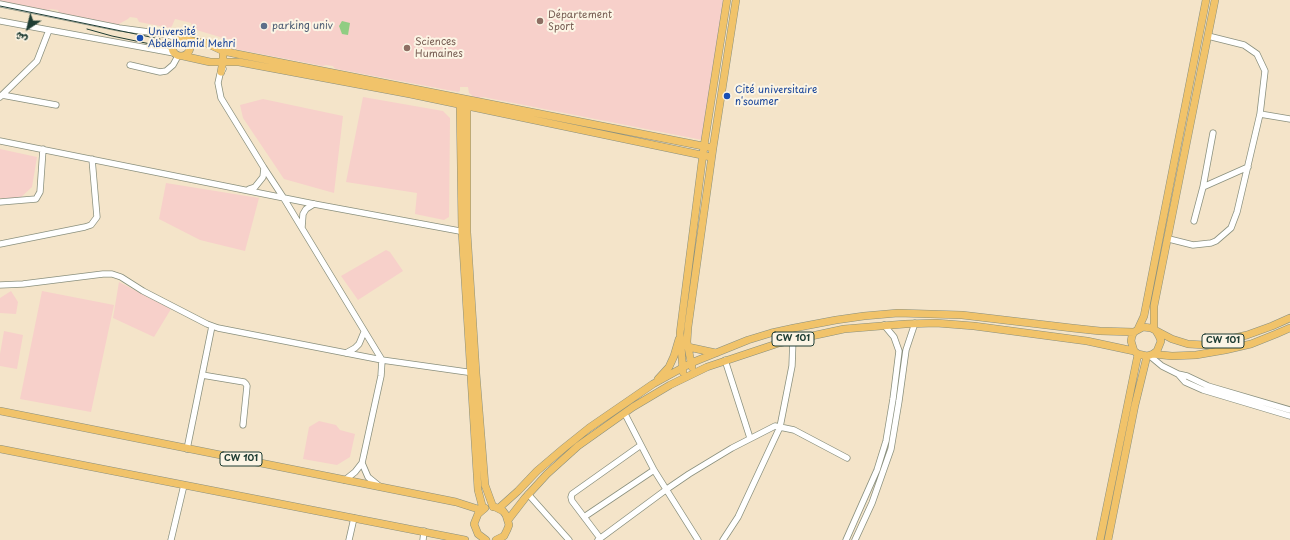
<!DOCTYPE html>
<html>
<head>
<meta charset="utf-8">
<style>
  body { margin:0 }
  #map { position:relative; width:1290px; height:540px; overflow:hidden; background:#f4e4c9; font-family:"Playpen Sans","Playpen Sans Arabic",sans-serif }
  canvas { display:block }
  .north { position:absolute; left:8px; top:8px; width:40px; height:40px; -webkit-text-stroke:3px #fcf5e5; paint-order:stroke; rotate:215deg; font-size:11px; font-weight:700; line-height:16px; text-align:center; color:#1f3d34 }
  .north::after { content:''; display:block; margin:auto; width:14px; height:18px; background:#1f3d34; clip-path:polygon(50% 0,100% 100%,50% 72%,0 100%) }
</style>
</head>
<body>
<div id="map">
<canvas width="1290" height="540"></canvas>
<div class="north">ش</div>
</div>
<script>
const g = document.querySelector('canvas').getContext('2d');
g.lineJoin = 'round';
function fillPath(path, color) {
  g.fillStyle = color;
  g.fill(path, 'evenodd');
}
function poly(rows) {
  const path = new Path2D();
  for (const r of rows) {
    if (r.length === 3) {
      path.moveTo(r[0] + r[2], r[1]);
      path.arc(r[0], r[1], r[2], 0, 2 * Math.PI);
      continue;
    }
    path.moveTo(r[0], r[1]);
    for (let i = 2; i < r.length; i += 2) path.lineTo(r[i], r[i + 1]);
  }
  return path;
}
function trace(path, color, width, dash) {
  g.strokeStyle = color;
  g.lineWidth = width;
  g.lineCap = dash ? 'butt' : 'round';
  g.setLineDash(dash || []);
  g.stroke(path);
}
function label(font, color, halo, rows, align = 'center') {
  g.font = font + ' "Playpen Sans",sans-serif';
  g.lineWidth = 4;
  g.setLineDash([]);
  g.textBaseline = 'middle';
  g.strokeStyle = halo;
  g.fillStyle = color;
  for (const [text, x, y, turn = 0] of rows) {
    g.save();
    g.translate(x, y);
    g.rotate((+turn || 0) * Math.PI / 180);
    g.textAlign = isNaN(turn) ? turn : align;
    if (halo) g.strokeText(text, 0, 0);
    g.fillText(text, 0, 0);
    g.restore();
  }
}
const built = poly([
  [0,0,729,0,709,137,702,140,483,97,479,98,474,97,469,93,468,87,460,87,460,91,458,92,337,69,334,68,333,66,326,65,323,66,230,48,220,37,193,29,191,23,175,19,172,26,170,28,139,22,137,18,130,17,128,19,117,25,60,15,58,10,50,9,46,13,0,4],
  [363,97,443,111,450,118,449,217,444,220,415,214,417,193,346,182],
  [263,99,343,116,334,193,284,179,243,118,240,105],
  [0,149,37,157,32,187,18,200,0,198],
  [166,183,259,198,245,251,200,240,159,219],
  [386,250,390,252,403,271,358,300,341,276],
  [119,282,171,309,154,337,113,318],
  [11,291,18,302,16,314,0,313,0,298],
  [42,291,114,305,91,412,20,399],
  [4,331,23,335,17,369,0,366,0,354],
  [319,421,336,425,340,430,355,434,350,457,337,465,303,459,309,427]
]);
const green = poly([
  [342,21,350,23,348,35,342,34,339,26]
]);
const minor = poly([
  [0,4,119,28,164,34,178,38],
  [0,21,174,53],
  [1208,36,1244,45,1257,54,1265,71,1260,114,1290,119],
  [130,65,160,72,166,71,173,65,178,56],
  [223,69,220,74,218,83,221,98,264,168,283,197,382,360,381,376,362,463,355,472,345,480],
  [2,95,56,105],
  [0,97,37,61,49,30],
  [0,141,314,204,465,232],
  [1203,187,1213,133],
  [249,189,255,187,263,177,264,168],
  [0,202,36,199,40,192,43,149],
  [1194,221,1203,187,1248,167],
  [302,227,303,214,306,209,314,204],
  [1169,239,1193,245,1211,243,1216,241,1231,228,1237,212,1260,114],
  [0,244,85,227,91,225,97,217,92,159],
  [0,285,23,284,103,274,112,274,121,277,143,291,207,324,218,328,382,360,474,373],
  [346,353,355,348,359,344,364,332],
  [1150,356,1162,366,1178,374,1185,382,1203,390,1290,416],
  [725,360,750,438],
  [1178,374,1187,376,1208,386,1290,410],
  [202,375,244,382,246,384,247,386,243,425],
  [625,414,641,445],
  [187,449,212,326],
  [362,463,368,477,379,486],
  [528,494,569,540],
  [584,517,654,470],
  [600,538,572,501,571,497,572,494,641,445,654,470,698,540],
  [171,540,184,485],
  [349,540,354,518],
  [423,540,424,531],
  [598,540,667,489,689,474,732,448,775,426,794,430,847,458],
  [723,540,738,517,780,427,792,366,793,339],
  [846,540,877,470,886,441,893,399,899,351,894,337,884,325],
  [855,540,872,503,891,449,899,401,906,350,915,323]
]);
const major = poly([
  [181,47,9],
  [186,40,206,43,223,51,237,54,713,148],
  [183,56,210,62,239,62,410,94,711,157],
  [221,72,223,61,223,51],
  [461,101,460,104,462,231,478,490,483,509],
  [466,101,467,106,467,232,476,373,485,485,493,507],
  [1138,329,1144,316,1206,0],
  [1154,329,1154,306,1215,0],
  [1156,331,1159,336,1161,341,1157,351,1153,354,1147,356,1138,354,1134,351,1131,341,1132,336,1134,332,1143,327,1151,328,1172,339,1188,344,1205,345,1247,335,1272,326,1290,318],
  [688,347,716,353],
  [1153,354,1172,356,1196,355,1225,350,1251,344,1276,334,1290,328],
  [692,367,687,342,688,327,713,148,736,0],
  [683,372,680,333,704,146,727,0],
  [658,379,669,367,674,356,679,339],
  [0,411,456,502,481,510],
  [0,449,465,540],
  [495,507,503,511,506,515,509,525,507,530,504,536,496,540],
  [485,508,478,514,474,524,478,534,486,540],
  [499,508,518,491,537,471,564,448,589,428,653,384,691,363,748,340,771,333,794,328,836,320,864,316,898,313,962,315,1072,328,1100,331,1134,332],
  [508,520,525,498,547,474,578,446,633,407,670,385,707,367,779,343,844,329,905,324,936,323,974,326,1087,341,1134,351],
  [1100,540,1138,354],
  [1108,540,1135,405,1147,356]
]);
const tram = poly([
  [0,6,160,39],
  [87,29,112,36,160,46]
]);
const markers = [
  [540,21,4,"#8d6e63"],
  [264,26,4,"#5c6f8a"],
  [140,38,4,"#1a4fb4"],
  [407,48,4,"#8d6e63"],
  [727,96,4,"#1a4fb4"]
];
const shields = [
  [793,339,42],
  [1223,341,42],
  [241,459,42]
];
const shieldNames = [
  ["CW 101",793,339],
  ["CW 101",1223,341],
  ["CW 101",241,459]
];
const educationNames = [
  ["Département",548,15],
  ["Sport",548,27],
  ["Sciences",415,42],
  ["Humaines",415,54]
];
const serviceNames = [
  ["parking univ",272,26]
];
const transitNames = [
  ["Université",148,32],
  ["Abdelhamid Mehri",148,44],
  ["Cité universitaire",735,90],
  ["n'soumer",735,102]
];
fillPath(built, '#f7d0ca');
fillPath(green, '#90cd83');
trace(minor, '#8a907e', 7);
trace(major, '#8a907e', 8);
trace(minor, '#fff', 5.5);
trace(major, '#f1c36a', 7);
trace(tram, '#1f3d34', 1);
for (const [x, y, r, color] of markers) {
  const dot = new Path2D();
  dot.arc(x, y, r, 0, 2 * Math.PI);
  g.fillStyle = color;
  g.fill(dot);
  trace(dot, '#fcf5e5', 1.5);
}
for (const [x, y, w] of shields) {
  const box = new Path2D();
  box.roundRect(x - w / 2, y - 7, w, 14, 3);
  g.fillStyle = '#fcf5e5';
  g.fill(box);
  trace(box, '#1f3d34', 1);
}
label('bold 9px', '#1f3d34', null, shieldNames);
label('10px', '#785e54', '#fcf5e5', educationNames, 'left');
label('10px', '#4e5e75', '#fcf5e5', serviceNames, 'left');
label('10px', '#164399', '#fcf5e5', transitNames, 'left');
</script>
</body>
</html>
